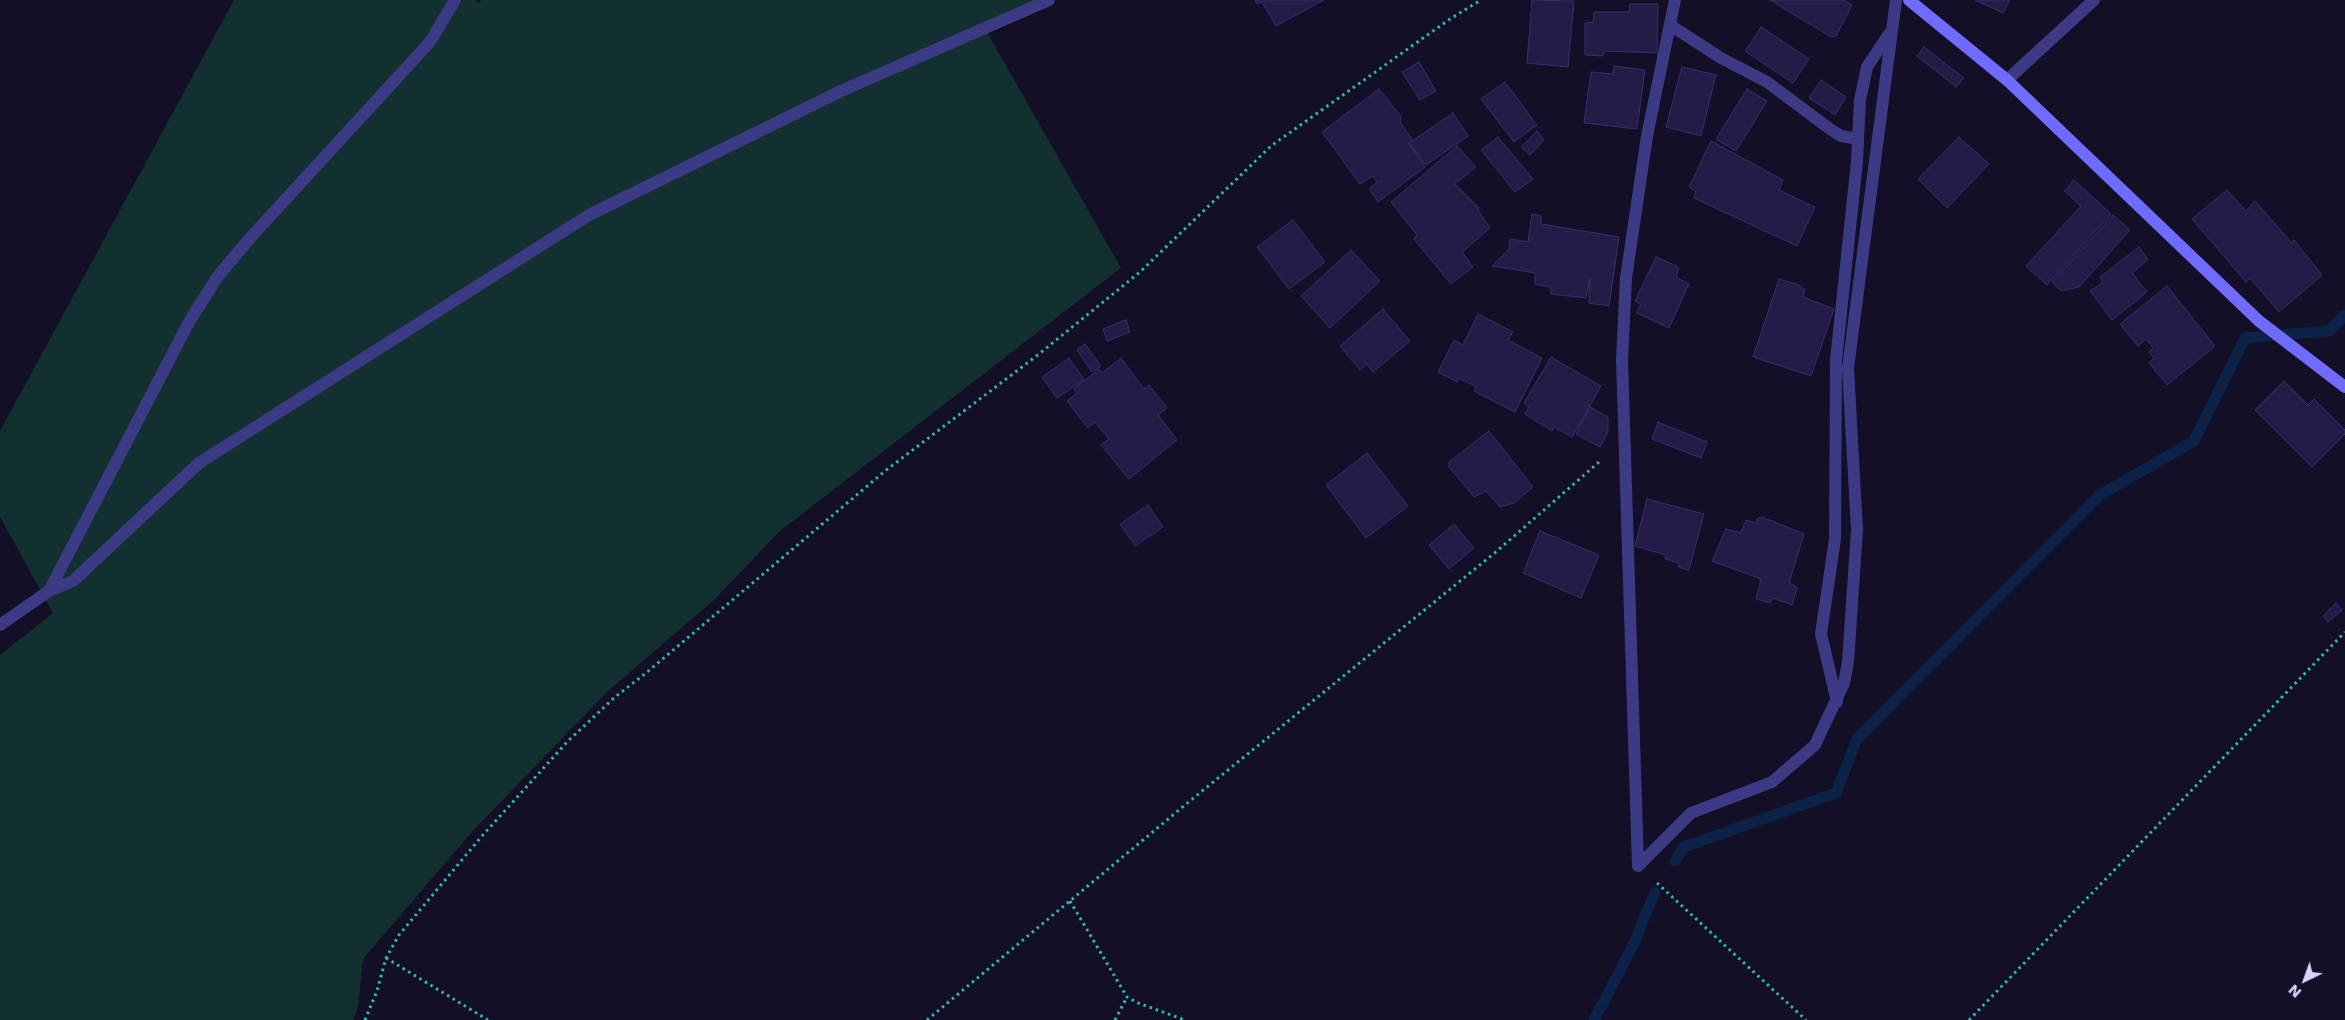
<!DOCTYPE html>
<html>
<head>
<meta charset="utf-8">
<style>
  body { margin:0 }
  #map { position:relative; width:2345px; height:1020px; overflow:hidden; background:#130f26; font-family:"DejaVu Sans",sans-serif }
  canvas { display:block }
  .north { position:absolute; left:2280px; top:955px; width:50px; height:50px; -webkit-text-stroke:4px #130f26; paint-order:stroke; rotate:222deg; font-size:14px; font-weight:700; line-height:20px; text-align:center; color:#d9d4ff }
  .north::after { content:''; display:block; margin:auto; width:18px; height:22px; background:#d9d4ff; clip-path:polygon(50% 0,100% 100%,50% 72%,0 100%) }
</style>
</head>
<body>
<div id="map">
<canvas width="2345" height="1020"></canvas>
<div class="north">N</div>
</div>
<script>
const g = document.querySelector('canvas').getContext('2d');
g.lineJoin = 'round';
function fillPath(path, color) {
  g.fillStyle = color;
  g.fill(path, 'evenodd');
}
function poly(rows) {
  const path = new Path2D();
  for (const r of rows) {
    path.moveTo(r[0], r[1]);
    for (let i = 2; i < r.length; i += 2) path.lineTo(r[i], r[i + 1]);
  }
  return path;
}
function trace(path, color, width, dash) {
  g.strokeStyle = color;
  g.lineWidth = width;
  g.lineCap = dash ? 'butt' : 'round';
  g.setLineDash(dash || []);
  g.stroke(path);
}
const green = poly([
  [234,0,475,0,479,3,481,0,1052,0,983,25,1121,268,780,531,714,600,607,692,471,833,363,959,358,1008,353,1020,0,1020,0,655,53,613,0,517,0,431]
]);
const stream = poly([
  [1675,861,1684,847,1836,793,1857,739,2100,495,2194,441,2245,338,2329,331,2345,315],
  [1594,1020,1634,943,1655,892]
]);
const building = poly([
  [1255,0,1324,0,1276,26,1262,2,1257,4,1255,0],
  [1532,0,1574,1,1568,67,1527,63,1532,0],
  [1770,0,1844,0,1852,5,1836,36,1831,37,1770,0],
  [1975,0,2010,0,2003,13,1975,0],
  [1630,4,1658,4,1657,53,1605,51,1603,56,1585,55,1585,23,1593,22,1594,12,1629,12,1630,4],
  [1761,27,1809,59,1793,83,1745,51,1761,27],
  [1924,47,1964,78,1956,87,1917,56,1924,47],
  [1419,62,1436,91,1420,100,1402,72,1419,62],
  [1614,66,1645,70,1637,129,1584,123,1591,72,1613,74,1614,66],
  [1682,67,1716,75,1701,136,1666,127,1682,67],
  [1821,80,1846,97,1835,115,1809,98,1821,80],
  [1505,82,1537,125,1514,142,1481,99,1505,82],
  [1379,89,1401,116,1400,122,1412,139,1409,143,1425,167,1378,202,1369,189,1377,182,1373,176,1360,184,1322,132,1379,89],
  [1747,89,1767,101,1736,151,1716,139,1747,89],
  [1453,113,1468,136,1426,165,1409,143,1453,113],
  [1537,131,1544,140,1530,155,1521,147,1537,131],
  [1498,137,1533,179,1515,192,1481,150,1498,137],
  [1959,137,1989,164,1947,208,1918,179,1959,137],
  [1711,141,1783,180,1779,190,1815,207,1797,246,1694,198,1696,192,1689,187,1711,141],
  [1457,146,1476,167,1455,184,1479,208,1478,210,1490,228,1462,252,1473,267,1451,284,1414,239,1417,235,1391,202,1457,146],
  [2074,180,2111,214,2047,285,2026,266,2081,206,2064,191,2074,180],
  [2227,190,2246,211,2255,201,2292,243,2294,240,2322,275,2279,312,2250,278,2246,282,2192,219,2227,190],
  [1532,214,1541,216,1541,224,1619,237,1609,306,1589,303,1590,279,1586,298,1551,294,1551,287,1535,284,1535,273,1492,266,1509,249,1510,239,1528,242,1532,214],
  [2113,215,2130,230,2079,287,2061,291,2052,282,2113,215],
  [1293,220,1325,262,1289,289,1257,247,1293,220],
  [2139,247,2148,260,2132,273,2147,292,2112,320,2090,291,2103,282,2100,277,2139,247],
  [1351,250,1380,281,1330,328,1301,296,1351,250],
  [1656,257,1679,267,1676,277,1689,284,1669,328,1637,313,1641,304,1635,301,1656,257],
  [1779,279,1799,285,1805,290,1803,297,1834,309,1811,376,1753,357,1779,279],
  [2167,286,2215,346,2167,385,2149,363,2154,358,2149,352,2153,348,2146,339,2138,346,2120,324,2167,286],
  [1383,309,1410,341,1373,372,1367,364,1360,370,1340,346,1383,309],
  [1478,314,1513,332,1508,340,1542,358,1515,412,1474,391,1477,387,1459,378,1457,382,1438,372,1454,340,1463,345,1478,314],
  [1126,320,1130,332,1107,341,1103,329,1126,320],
  [1085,344,1101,366,1092,372,1077,350,1085,344],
  [1551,357,1601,386,1572,437,1554,427,1552,431,1525,414,1529,407,1524,403,1551,357],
  [1069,358,1084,380,1057,398,1042,377,1069,358],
  [1121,358,1144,389,1149,385,1167,408,1158,415,1177,440,1129,479,1101,445,1109,439,1095,422,1088,428,1067,401,1077,393,1074,389,1099,369,1102,373,1121,358],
  [2284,381,2308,405,2314,399,2345,430,2345,434,2312,467,2255,410,2284,381],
  [1590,407,1608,417,1608,432,1600,447,1576,434,1590,407],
  [1658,422,1707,442,1701,458,1652,439,1658,422],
  [1489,431,1533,487,1514,503,1500,507,1486,491,1474,497,1449,467,1449,462,1489,431],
  [1367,453,1408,506,1366,538,1326,485,1367,453],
  [1647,499,1704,514,1689,570,1678,567,1679,563,1665,559,1666,555,1635,546,1647,499],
  [1148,505,1163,527,1135,546,1120,524,1148,505],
  [1762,517,1804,534,1789,583,1797,587,1792,605,1773,598,1770,603,1756,599,1761,579,1712,561,1726,529,1741,533,1746,520,1756,523,1757,519,1762,517],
  [1454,524,1474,548,1449,569,1429,545,1454,524],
  [1540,531,1599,555,1581,598,1523,573,1540,531],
  [2336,603,2342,610,2328,622,2323,616,2336,603]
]);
const path = poly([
  [1657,883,1806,1020],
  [1070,901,1127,997,1138,1003,1185,1020],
  [386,958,488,1020],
  [365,1020,377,991,386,958,399,935,482,836,568,741,615,697,646,673,885,471,1039,354,1140,272,1271,146,1450,19,1481,0],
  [927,1020,1185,805,1497,551,1599,462],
  [1115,1020,1127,997],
  [1969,1020,2345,632]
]);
const street = poly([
  [1670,25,1721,58,1767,82,1830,129,1841,136,1858,139],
  [2007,80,2094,0],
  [49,591,73,581,199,463,589,215,841,91,1049,0],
  [0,625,49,591,189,322,218,276,251,237,430,42,455,0],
  [1837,702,1821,634,1835,539,1836,360,1857,161,1860,100,1867,67,1889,34],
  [1638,866,1691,813,1772,782,1815,745,1844,683,1848,662,1857,530,1848,368,1896,0],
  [1638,866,1622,360,1626,278,1647,136,1675,0]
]);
const secondary = poly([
  [1909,0,2007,80,2259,321,2345,387]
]);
fillPath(green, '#12302f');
trace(stream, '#0c2248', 11);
fillPath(building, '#241b47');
trace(building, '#3b2d73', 1);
trace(path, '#2fb8b0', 3, [2.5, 4]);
trace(street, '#3d3a85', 12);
trace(secondary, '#6f6bff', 12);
</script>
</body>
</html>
